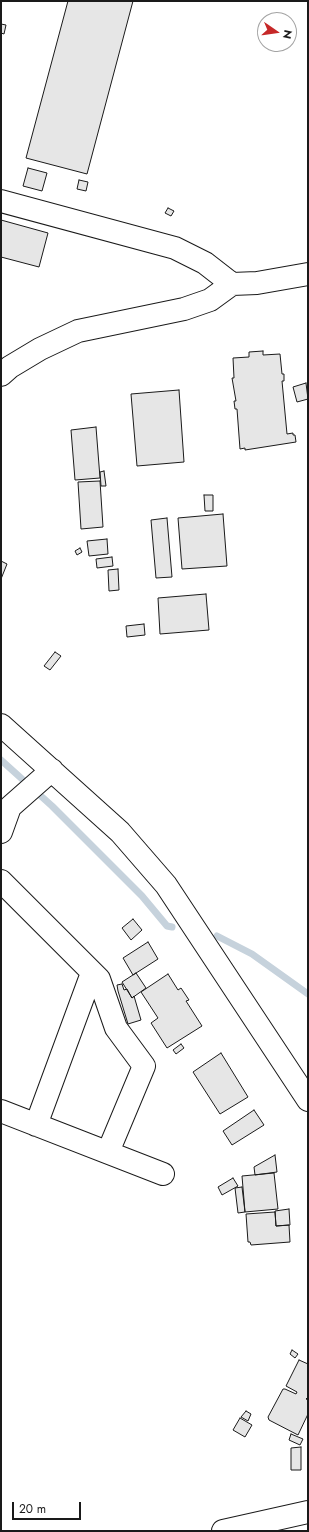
<!DOCTYPE html>
<html>
<head>
<meta charset="utf-8">
<style>
  body { margin:0 }
  #map { position:relative; width:309px; height:1532px; overflow:hidden; background:#fff; font-family:Jost,sans-serif }
  canvas { display:block }
  .frame { position:absolute; inset:0; border:2px solid #1a1a1a; pointer-events:none }
  .north { position:absolute; left:257px; top:12px; width:40px; height:40px; box-sizing:border-box; background:#fff; border:1px solid #a3a3a3; border-radius:50%; rotate:103deg; font-size:11px; font-weight:700; line-height:16px; text-align:center; color:#1a1a1a }
  .north::after { content:''; display:block; margin:auto; width:14px; height:18px; background:#c62828; clip-path:polygon(50% 0,100% 100%,50% 72%,0 100%) }
  .scale { position:absolute; left:12px; top:1502px; width:69px; height:18px; box-sizing:border-box; border:2px solid #1a1a1a; border-top:0; padding-left:5px; font-size:12px; line-height:14px; white-space:nowrap; color:#1a1a1a; -webkit-text-stroke:3px #fff; paint-order:stroke }
</style>
</head>
<body>
<div id="map">
<canvas width="309" height="1532"></canvas>
<div class="frame"></div>
<div class="north">N</div>
<div class="scale">20 m</div>
</div>
<script>
const g = document.querySelector('canvas').getContext('2d');
g.lineJoin = 'round';
function poly(rows) {
  const path = new Path2D();
  for (const r of rows) {
    path.moveTo(r[0], r[1]);
    for (let i = 2; i < r.length; i += 2) path.lineTo(r[i], r[i + 1]);
  }
  return path;
}
function trace(path, color, width, dash) {
  g.strokeStyle = color;
  g.lineWidth = width;
  g.lineCap = dash ? 'butt' : 'round';
  g.setLineDash(dash || []);
  g.stroke(path);
}
function fillPath(path, color) {
  g.fillStyle = color;
  g.fill(path, 'evenodd');
}
const stream = poly([
  [1,760,52,806,142,896,167,926,172,927],
  [217,936,252,954,308,994]
]);
const building = poly([
  [68,1,133,1,87,174,26,158,68,1],
  [1,24,6,25,4,34,1,33,1,24],
  [28,168,47,173,42,191,23,186,28,168],
  [79,180,88,182,86,191,77,189,79,180],
  [168,208,174,211,171,216,165,213,168,208],
  [1,220,48,233,39,267,1,257,1,220],
  [263,351,263,355,280,354,282,374,284,374,284,381,282,381,287,434,293,433,293,435,295,435,296,442,245,450,245,448,240,449,237,409,235,409,234,401,236,401,232,378,234,378,233,358,249,357,249,352,263,351],
  [306,383,308,399,297,402,293,387,306,383],
  [179,390,184,462,137,466,131,394,179,390],
  [96,427,100,478,75,480,71,430,96,427],
  [104,471,106,486,101,486,100,472,104,471],
  [100,481,103,527,81,529,78,482,100,481],
  [204,495,213,495,213,511,205,511,204,495],
  [223,514,227,566,182,569,178,518,223,514],
  [167,518,172,577,156,578,151,520,167,518],
  [107,539,108,554,89,556,87,541,107,539],
  [80,548,82,552,77,555,75,551,80,548],
  [112,557,113,566,97,568,96,559,112,557],
  [1,561,7,564,1,579,1,561],
  [118,569,119,590,109,591,108,570,118,569],
  [206,594,209,630,160,634,158,598,206,594],
  [144,624,145,635,127,637,126,626,144,624],
  [55,652,61,656,50,670,44,666,55,652],
  [133,919,142,930,131,940,122,928,133,919],
  [148,942,158,959,133,975,123,958,148,942],
  [136,973,146,988,132,998,122,982,136,973],
  [168,974,178,990,181,988,189,1000,186,1001,202,1026,167,1048,151,1023,158,1018,141,992,168,974],
  [122,984,124,990,127,989,132,998,134,996,141,1020,128,1024,118,991,117,985,122,984],
  [181,1044,184,1048,176,1054,173,1050,181,1044],
  [221,1053,248,1097,220,1114,193,1072,221,1053],
  [254,1110,264,1125,232,1145,223,1131,254,1110],
  [275,1155,277,1172,255,1175,254,1167,275,1155],
  [274,1173,278,1209,245,1212,242,1176,274,1173],
  [233,1178,238,1186,222,1195,218,1187,233,1178],
  [242,1187,245,1212,238,1213,235,1188,242,1187],
  [289,1209,290,1225,276,1226,275,1211,289,1209],
  [275,1212,276,1226,289,1225,290,1242,251,1245,250,1242,248,1242,246,1214,275,1212],
  [292,1350,298,1354,295,1358,290,1354,292,1350],
  [299,1360,308,1364,308,1397,306,1399,308,1400,308,1414,298,1435,269,1420,268,1417,283,1389,285,1389,296,1394,297,1392,286,1386,299,1360],
  [246,1411,251,1414,248,1421,241,1417,246,1411],
  [240,1418,252,1425,245,1437,233,1430,240,1418],
  [291,1434,303,1439,300,1445,289,1440,291,1434],
  [301,1447,301,1470,291,1470,291,1448,301,1447]
]);
const minor = poly([
  [1,201,175,248,205,263,232,284],
  [1,375,10,367,40,349,78,331,184,309,210,300,232,284,257,283,308,274],
  [1,725,120,832,166,885,308,1100],
  [1,832,10,807,52,770],
  [1,881,99,979,116,1028,144,1066,108,1152],
  [1,1111,163,1174],
  [36,1125,92,973]
]);
const major = poly([
  [223,1531,308,1512]
]);
trace(stream, '#c6d2dc', 7);
fillPath(building, '#e6e6e6');
trace(building, '#1a1a1a', 1);
trace(minor, '#1a1a1a', 24);
trace(major, '#1a1a1a', 24);
trace(minor, '#fff', 22);
trace(major, '#fff', 22);
</script>
</body>
</html>
